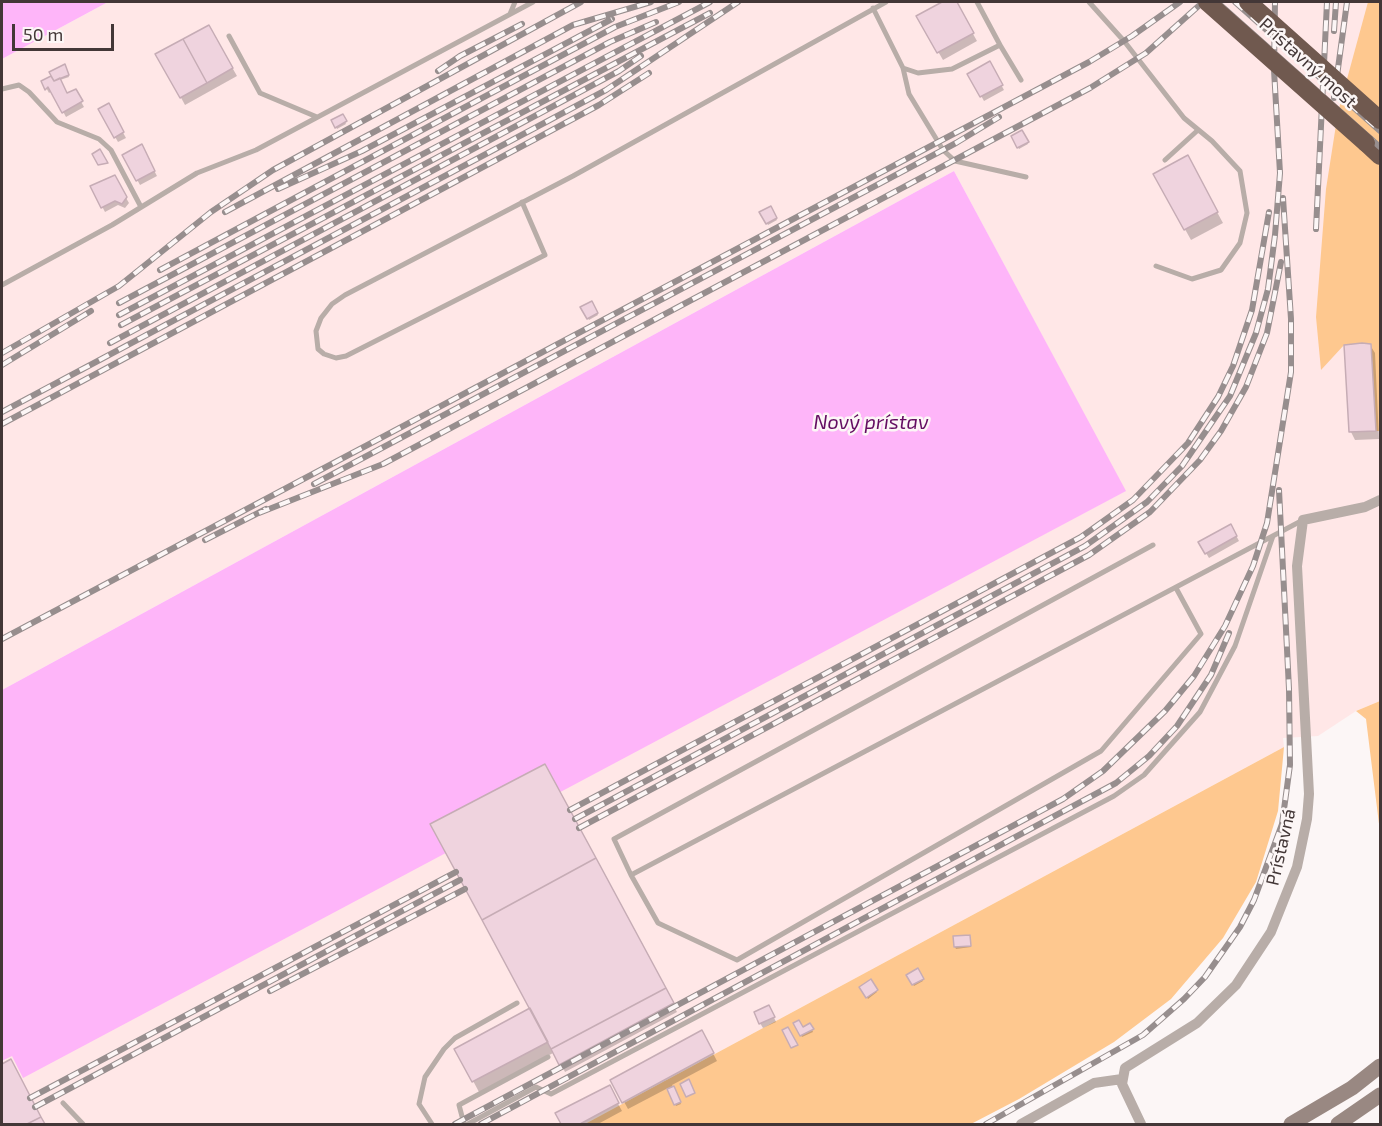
<!DOCTYPE html>
<html>
<head>
<meta charset="utf-8">
<style>
  body { margin:0 }
  #map { position:relative; width:1382px; height:1126px; overflow:hidden; background:#fcf6f6; font-family:"Exo 2",sans-serif }
  canvas { display:block }
  .frame { position:absolute; inset:0; border:3px solid #433737; pointer-events:none }
  .scale { position:absolute; left:12px; top:24px; width:102px; height:27px; box-sizing:border-box; border:3px solid #433737; border-top:0; padding-left:8px; font-size:18px; line-height:21px; white-space:nowrap; color:#433737; -webkit-text-stroke:4px #fcf6f6; paint-order:stroke }
</style>
</head>
<body>
<div id="map">
<canvas width="1382" height="1126"></canvas>
<div class="frame"></div>
<div class="scale">50 m</div>
</div>
<script>
const g = document.querySelector('canvas').getContext('2d');
g.lineJoin = 'round';
function fillPath(path, color) {
  g.fillStyle = color;
  g.fill(path, 'evenodd');
}
function poly(rows) {
  const path = new Path2D();
  for (const r of rows) {
    path.moveTo(r[0], r[1]);
    for (let i = 2; i < r.length; i += 2) path.lineTo(r[i], r[i + 1]);
  }
  return path;
}
function trace(path, color, width, dash) {
  g.strokeStyle = color;
  g.lineWidth = width;
  g.lineCap = dash ? 'butt' : 'round';
  g.setLineDash(dash || []);
  g.stroke(path);
}
function label(font, color, halo, rows, align = 'center') {
  g.font = font + ' "Exo 2",sans-serif';
  g.lineWidth = 5;
  g.setLineDash([]);
  g.textBaseline = 'middle';
  g.strokeStyle = halo;
  g.fillStyle = color;
  for (const [text, x, y, turn = 0] of rows) {
    g.save();
    g.translate(x, y);
    g.rotate((+turn || 0) * Math.PI / 180);
    g.textAlign = isNaN(turn) ? turn : align;
    if (halo) g.strokeText(text, 0, 0);
    g.fillText(text, 0, 0);
    g.restore();
  }
}
const built = poly([
  [108,2,1380,2,1380,701,1356,711,1318,736,1283,738,1284,747,585,1124,2,1124,2,1062,12,1055,23,1077,1125,491,954,171,2,690,2,59]
]);
const green = poly([
  [1368,2,1380,2,1380,431,1376,431,1371,344,1344,345,1321,370,1316,317,1326,189,1338,112],
  [1380,701,1380,832,1366,719,1356,711],
  [1284,747,1278,811,1256,882,1223,938,1171,999,1114,1042,1019,1099,971,1124,585,1124]
]);
const water = poly([
  [2,2,108,2,2,59],
  [954,171,1126,491,23,1078,12,1056,2,1061,2,690]
]);
const shadow = poly([
  [945,2,955,2,977,41,943,60,918,17],
  [209,27,237,76,185,105,158,55],
  [989,63,1004,90,984,101,969,74],
  [66,67,69,77,60,80,67,95,75,91,84,107,66,117,52,91,49,93,43,82,55,86],
  [109,107,126,138,118,142,100,110],
  [342,116,346,124,337,129,333,121],
  [1022,132,1028,144,1019,149,1013,137],
  [141,146,157,176,140,185,124,155],
  [1187,157,1223,223,1191,240,1155,175],
  [114,177,129,203,125,208,118,205,105,212,92,187],
  [771,208,777,220,768,225,761,212],
  [591,303,598,315,589,320,582,308],
  [1370,345,1375,353,1379,439,1355,440,1351,432],
  [1231,526,1239,541,1209,558,1200,543],
  [551,776,677,1012,565,1072,555,1052,479,1092,456,1049,532,1009],
  [970,938,971,947,956,949,955,947],
  [917,970,923,981,914,986,908,976],
  [871,982,877,992,868,999,861,988],
  [771,1011,776,1022,763,1028,760,1023],
  [795,1023,802,1029,810,1025,813,1032,802,1037],
  [702,1032,717,1061,672,1085,681,1104,676,1106,668,1088,628,1109,612,1080],
  [10,1061,43,1124,2,1124,2,1066],
  [609,1087,622,1111,598,1124,563,1124,557,1114]
]);
const building = poly([
  [942,2,957,2,974,33,937,53,916,16,942,2],
  [209,25,233,68,207,83,183,39,209,25],
  [183,39,207,83,180,98,155,54,183,39],
  [990,61,1003,85,980,97,967,74,990,61],
  [65,64,69,75,54,81,49,72,65,64],
  [51,76,54,81,60,78,67,93,76,89,83,101,62,113,48,87,45,90,41,81,51,76],
  [109,103,124,132,114,138,98,109,109,103],
  [343,114,347,121,335,128,331,120,343,114],
  [1022,130,1029,142,1017,148,1011,136,1022,130],
  [142,144,155,171,136,181,122,155,142,144],
  [100,149,108,163,98,165,92,154,100,149],
  [1188,155,1218,212,1184,230,1153,174,1188,155],
  [115,175,127,197,122,204,115,201,101,208,90,186,115,175],
  [771,206,777,218,766,224,759,212,771,206],
  [592,301,598,313,587,319,580,307,592,301],
  [1362,343,1371,344,1376,431,1349,432,1344,345,1362,343],
  [1231,524,1237,536,1205,554,1198,542,1231,524],
  [545,764,596,858,482,920,430,824,545,764],
  [596,858,666,988,551,1049,482,920,596,858],
  [970,935,971,946,954,947,953,936,970,935],
  [918,968,924,979,912,985,906,975,918,968],
  [871,979,878,990,866,998,859,987,871,979],
  [666,988,674,1003,559,1065,551,1049,666,988],
  [769,1005,775,1017,759,1024,754,1012,769,1005],
  [530,1008,548,1042,472,1082,454,1049,530,1008],
  [799,1020,803,1027,810,1023,814,1029,800,1036,793,1023,799,1020],
  [788,1027,798,1045,791,1048,782,1030,788,1027],
  [702,1030,714,1053,622,1103,610,1080,702,1030],
  [11,1059,41,1117,27,1124,2,1124,2,1064,11,1059],
  [689,1079,695,1093,686,1097,680,1084,689,1079],
  [610,1085,619,1103,580,1124,561,1124,555,1113,610,1085],
  [674,1086,681,1102,674,1105,667,1089,674,1086],
  [41,1117,45,1124,27,1124,41,1117]
]);
const lane = poly([
  [1089,2,1124,41,1184,118,1212,141,1240,171,1247,213,1240,243,1221,270,1192,279,1156,266],
  [873,8,903,68,918,73,952,69,1000,45,977,2],
  [510,14,515,2],
  [229,36,260,93,317,117],
  [1000,45,1021,80],
  [903,68,909,94,943,150,955,161,1026,177],
  [2,89,19,85,29,92,57,122,99,139,111,150,141,207],
  [1165,160,1198,130],
  [522,202,545,255,346,356,336,358,324,354,318,349,316,331,321,318,332,304,345,295,573,176,886,2],
  [2,285,112,225,197,173,256,150,533,2],
  [1153,545,614,839,631,875,1303,520],
  [631,875,658,923,737,960,1101,751,1201,634,1176,588],
  [63,1103,83,1124],
  [432,1124,419,1104,425,1077,444,1049,455,1038,517,1003],
  [464,1124,459,1105,548,1057],
  [468,1124,536,1087,551,1094,1114,796,1144,775,1200,712,1235,646,1273,536]
]);
const street = poly([
  [1021,1124,1094,1083,1122,1079],
  [1141,1124,1122,1084,1125,1068,1197,1023,1236,985,1271,932,1297,867,1307,819,1309,794,1297,566,1303,520,1365,507,1380,500]
]);
const secondary = poly([
  [1291,1124,1352,1088,1380,1066],
  [1338,1124,1380,1095]
]);
const highway = poly([
  [1366,143,1380,156]
]);
const rail = poly([
  [1217,2,1380,147],
  [1235,2,1380,131],
  [1334,31,1336,2],
  [438,71,460,56,522,24],
  [1334,98,1347,2],
  [278,189,362,151,612,19],
  [225,212,573,25,651,2],
  [1316,229,1327,2],
  [160,270,615,27,679,2],
  [119,303,610,42,656,22],
  [119,315,710,2],
  [121,325,710,13],
  [110,343,619,71,641,56],
  [2,353,119,286,211,212,273,170,581,2],
  [2,365,91,311],
  [2,412,606,90,738,2],
  [2,424,599,105,649,73],
  [314,484,956,143,999,117],
  [259,513,383,464,1090,88,1146,53,1203,2],
  [205,540,266,509],
  [2,639,1089,62,1132,36,1180,2],
  [570,810,1081,537,1133,500,1188,443,1218,397,1233,366,1252,310,1269,212],
  [575,819,1085,546,1147,502,1182,466,1230,396,1256,333,1268,289,1275,235,1280,173,1274,70,1275,2],
  [579,828,1089,555,1150,512,1200,460,1221,431,1246,387,1267,333,1281,262],
  [270,991,465,889],
  [30,1098,456,872],
  [35,1107,460,880],
  [455,1124,1063,799,1103,771,1165,711,1194,676,1225,626,1253,566,1267,523,1291,372,1291,319,1283,198],
  [481,1124,1116,783,1149,756,1177,726,1211,675,1229,633],
  [986,1124,1143,1035,1184,999,1205,977,1240,927,1254,900,1282,824,1290,765,1289,689,1279,490]
]);
const highwayBridge = poly([
  [1207,2,1366,143],
  [1248,2,1380,120]
]);
const streetNames = [
  ["Prístavný most",1308,63,42],
  ["Prístavná",1281,847,-77]
];
const waterNames = [
  ["Nový prístav",871,422]
];
fillPath(built, '#ffe7e7');
fillPath(green, '#fec88f');
fillPath(water, '#feb5f9');
fillPath(shadow, '#0003');
fillPath(building, '#efd3de');
trace(building, '#c6acb5', 1.5);
trace(lane, '#b8ada8', 5);
trace(street, '#b8ada8', 10);
trace(secondary, '#998882', 15);
trace(highway, '#70594f', 18);
trace(rail, '#978e8e', 6);
trace(rail, '#fcf6f6', 4, [11]);
trace(highwayBridge, '#70594f', 18);
label('18px', '#433737', '#fcf6f6', streetNames);
label('italic 20px', '#640d62', '#fcf6f6', waterNames);
</script>
</body>
</html>
